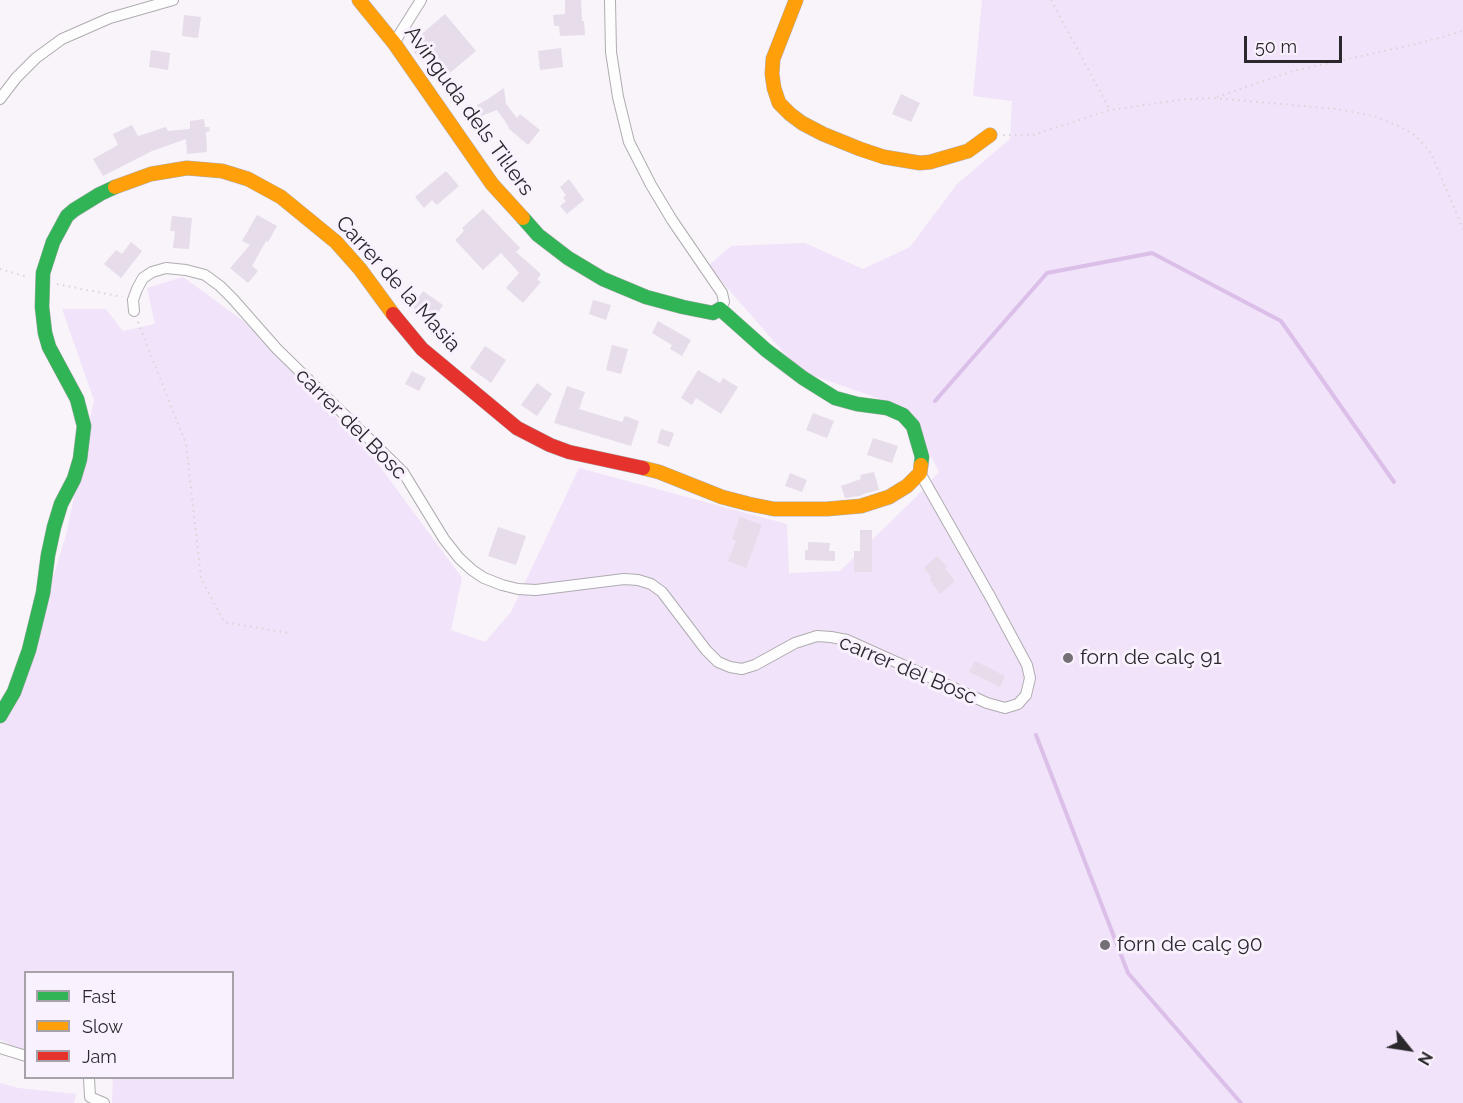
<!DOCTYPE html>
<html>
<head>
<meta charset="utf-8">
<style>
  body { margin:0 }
  #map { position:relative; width:1463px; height:1103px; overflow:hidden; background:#f8f4fa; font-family:Raleway,sans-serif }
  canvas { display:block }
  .legend { position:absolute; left:24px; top:971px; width:210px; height:108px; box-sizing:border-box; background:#f9f1fd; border:2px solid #a7a1aa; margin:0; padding:8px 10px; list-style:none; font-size:18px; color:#2b282d }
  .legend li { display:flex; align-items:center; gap:12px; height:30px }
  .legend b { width:30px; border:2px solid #a7a1aa }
  .north { position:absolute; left:1379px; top:1019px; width:60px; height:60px; -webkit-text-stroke:4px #f9f1fd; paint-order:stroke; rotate:120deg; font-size:16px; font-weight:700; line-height:24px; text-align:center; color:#2b282d }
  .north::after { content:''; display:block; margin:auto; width:21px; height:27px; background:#2b282d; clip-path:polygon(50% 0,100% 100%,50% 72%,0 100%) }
  .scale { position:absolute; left:1244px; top:36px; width:98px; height:27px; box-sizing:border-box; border:3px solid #2b282d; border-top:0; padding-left:8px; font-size:18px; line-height:21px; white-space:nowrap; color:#2b282d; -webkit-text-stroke:4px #f9f1fd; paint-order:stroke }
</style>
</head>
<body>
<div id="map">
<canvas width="1463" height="1103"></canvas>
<ul class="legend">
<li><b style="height:8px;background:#30b455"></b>Fast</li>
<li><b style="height:8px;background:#ff9f0a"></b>Slow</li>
<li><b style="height:8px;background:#e5322d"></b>Jam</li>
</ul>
<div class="north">N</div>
<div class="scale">50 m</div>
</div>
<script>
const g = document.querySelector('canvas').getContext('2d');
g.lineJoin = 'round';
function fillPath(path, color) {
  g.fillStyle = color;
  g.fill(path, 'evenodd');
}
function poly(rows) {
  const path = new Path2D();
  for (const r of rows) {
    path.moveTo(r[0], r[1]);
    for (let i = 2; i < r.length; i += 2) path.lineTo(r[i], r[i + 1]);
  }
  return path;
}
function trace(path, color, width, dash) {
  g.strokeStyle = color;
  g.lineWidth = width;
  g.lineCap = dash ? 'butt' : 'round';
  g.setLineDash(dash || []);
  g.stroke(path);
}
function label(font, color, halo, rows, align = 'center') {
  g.font = font + ' Raleway,sans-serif';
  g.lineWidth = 6;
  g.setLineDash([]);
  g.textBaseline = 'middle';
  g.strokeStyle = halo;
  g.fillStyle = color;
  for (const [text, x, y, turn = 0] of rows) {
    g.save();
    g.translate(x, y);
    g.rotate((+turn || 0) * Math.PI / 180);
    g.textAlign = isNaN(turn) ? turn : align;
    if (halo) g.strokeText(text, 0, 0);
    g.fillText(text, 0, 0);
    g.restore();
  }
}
const green = poly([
  [982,0,1463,0,1463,1103,112,1103,113,1078,232,1078,232,972,26,972,25,1050,12,1046,0,1039,0,721,17,694,66,535,94,400,62,309,106,309,123,331,155,324,147,288,183,277,246,323,370,453,462,578,451,630,485,642,511,612,579,468,787,524,789,573,840,571,915,498,939,472,906,408,800,371,708,266,731,246,805,243,863,269,910,247,957,184,1010,139,1012,101,973,96],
  [0,1083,18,1088,76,1094,74,1103,0,1103]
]);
const stream = poly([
  [935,401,1047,273,1152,253,1281,321,1394,482],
  [1036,735,1128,973,1241,1103]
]);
const building = poly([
  [565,0,581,0,582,21,584,21,585,35,560,36,559,26,554,26,553,15,565,14],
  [445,14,476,51,445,77,429,57,422,62,413,51,420,45,416,39],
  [184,15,201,17,198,38,182,36],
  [561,48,563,67,540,70,538,51],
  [151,50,170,53,168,70,149,67],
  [504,88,506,104,517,118,520,114,540,130,528,145,508,128,509,127,497,110,481,116,477,105,488,99],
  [901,94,920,103,911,122,892,114],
  [204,119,205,127,209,127,210,131,206,132,207,152,187,154,186,139,152,151,103,176,93,159,118,145,113,134,132,125,138,136,166,127,168,131,190,129,190,121],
  [446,171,459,186,437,205,432,200,424,208,415,197],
  [569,179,584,200,567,214,560,206,566,201,563,198,566,195,560,187],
  [483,209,520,248,516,252,541,274,537,279,541,282,523,303,506,288,519,273,501,253,483,270,455,240,464,231,462,228],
  [257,215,277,226,268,242,266,241,252,266,258,271,248,283,230,268,250,245,242,241],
  [172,216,192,218,189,249,173,248,175,231,170,231],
  [131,242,142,251,121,278,104,264,116,250,122,254],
  [423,291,443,305,433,320,412,307],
  [593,300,611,305,606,320,589,314],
  [658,321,691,340,682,356,670,349,672,345,652,333],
  [612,345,628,349,621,374,606,370],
  [485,346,506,360,491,383,470,368],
  [698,370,720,383,723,378,738,387,721,414,696,398,692,405,681,398],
  [412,371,426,378,419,391,405,384],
  [537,383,552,394,537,416,521,405],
  [567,386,585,392,579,409,622,422,625,416,639,421,631,446,554,423],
  [813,413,834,421,827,438,806,430],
  [661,429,674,433,669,447,657,443],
  [873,438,898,446,892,463,867,455],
  [874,472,879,490,863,494,863,495,859,496,845,498,841,486,861,479,860,475],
  [790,473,807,480,802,492,785,486],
  [740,517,762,525,746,568,728,561,736,541,732,539],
  [498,527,526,536,516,565,488,556],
  [860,530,872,530,872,572,854,572,854,551,860,551],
  [808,542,830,543,829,551,835,551,835,561,805,560,805,550,808,550],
  [937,556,947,567,945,569,955,581,940,594,930,580,931,577,924,568],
  [975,661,1005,676,1000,687,969,672]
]);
const path = poly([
  [1051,0,1110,110],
  [1217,97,1293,71,1421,43,1463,31],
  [1003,135,1033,135,1110,110,1187,99,1214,98,1336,109,1374,116,1401,127,1416,136,1431,153,1463,229],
  [0,269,28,277],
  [57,284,122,297],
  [138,322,186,444,201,578,224,622,288,633]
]);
const street = poly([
  [610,0,611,52,618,97,629,142,651,185,672,220,722,293,724,302,720,309],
  [394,43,421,0],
  [0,99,16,78,36,58,62,39,110,18,173,0],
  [134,311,133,300,137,289,143,278,152,272,166,268,186,270,205,275,220,286,233,299,277,349,403,472,444,539,459,558,472,570,484,578,502,585,518,589,536,590,624,579,638,580,651,584,662,592,706,650,718,662,730,667,742,669,755,665,795,643,817,636,831,637,847,640,987,703,1005,708,1018,704,1026,695,1030,678,1027,665,991,598,920,473],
  [0,1048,26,1056],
  [89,1078,90,1097,104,1103]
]);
const fast = poly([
  [523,218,538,235,568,258,603,279,646,297,683,307,713,313,720,309,766,350,803,378,835,398,857,404,887,408,903,415,913,426,922,457,921,465],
  [0,716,14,692,29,650,43,593,48,555,54,527,61,504,74,479,80,459,84,426,77,399,49,347,45,333,42,307,43,273,53,242,67,216,74,210,100,194,115,187]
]);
const slow = poly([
  [359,0,394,43,492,184,523,218],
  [796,0,773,59,772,74,774,88,779,103,790,114,802,123,823,134,860,149,884,157,920,163,930,162,968,151,990,135],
  [115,187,151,174,187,168,222,171,248,179,281,197,336,242,360,269,393,314],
  [643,468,659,472,722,497,749,504,774,509,827,509,861,506,889,497,907,486,920,473,921,465]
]);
const jam = poly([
  [393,314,422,349,517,428,550,445,569,452,643,468]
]);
const markers = [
  [1068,658,6,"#736f75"],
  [1105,945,6,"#736f75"]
];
const streetNames = [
  ["Avinguda dels Til·lers",469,111,54],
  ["Carrer de la Masia",398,284,48],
  ["carrer del Bosc",351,424,45],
  ["carrer del Bosc",908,670,23]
];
const poiNames = [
  ["forn de calç 91",1080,658],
  ["forn de calç 90",1117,945]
];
fillPath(green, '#f1e3f9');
trace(stream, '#dbbfe9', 4);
fillPath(building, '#e6dcea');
trace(street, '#afacb0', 12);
trace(fast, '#afacb0', 15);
trace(slow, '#afacb0', 15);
trace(jam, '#afacb0', 15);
trace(path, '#d7d6d8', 2, [1.5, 4.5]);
trace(street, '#fefdfe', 10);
trace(fast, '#30b455', 14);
trace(slow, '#ff9f0a', 14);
trace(jam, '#e5322d', 14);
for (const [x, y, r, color] of markers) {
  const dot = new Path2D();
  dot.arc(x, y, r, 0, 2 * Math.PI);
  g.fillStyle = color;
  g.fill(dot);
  trace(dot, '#f9f1fd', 2);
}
label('21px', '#2b282d', '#f9f1fd', streetNames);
label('21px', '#2b282d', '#f9f1fd', poiNames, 'left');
</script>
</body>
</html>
